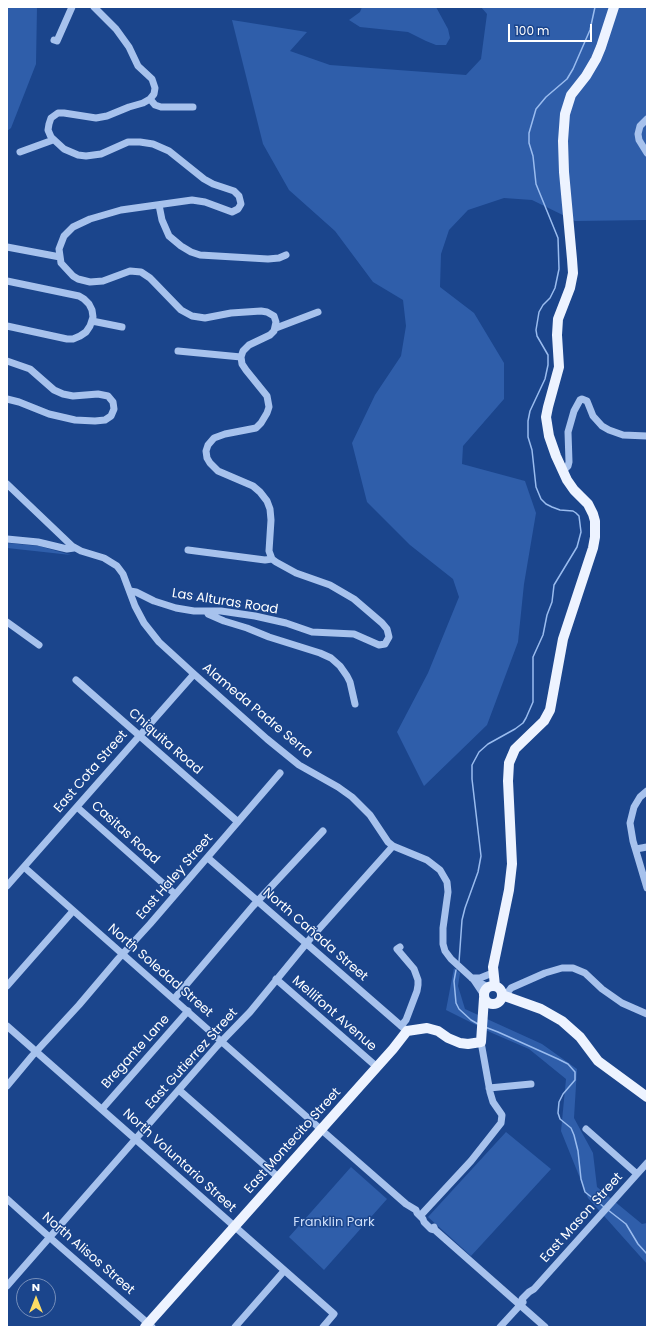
<!DOCTYPE html>
<html>
<head>
<meta charset="utf-8">
<style>
  body { margin:0 }
  #map { position:relative; width:654px; height:1334px; overflow:hidden; background:#1b458c; font-family:Poppins,sans-serif }
  canvas { display:block }
  .frame { position:absolute; inset:0; border:8px solid #fff; pointer-events:none }
  .north { position:absolute; left:16px; top:1278px; width:40px; height:40px; box-sizing:border-box; background:#1b458c; border:1px solid #768fba; border-radius:50%; rotate:0deg; font-size:11px; font-weight:700; line-height:16px; text-align:center; color:#fff }
  .north::after { content:''; display:block; margin:auto; width:14px; height:18px; background:#fedc65; clip-path:polygon(50% 0,100% 100%,50% 72%,0 100%) }
  .scale { position:absolute; left:508px; top:24px; width:84px; height:18px; box-sizing:border-box; border:2px solid #fff; border-top:0; padding-left:5px; font-size:12px; line-height:14px; white-space:nowrap; color:#fff; -webkit-text-stroke:3px #1b458c; paint-order:stroke }
</style>
</head>
<body>
<div id="map">
<canvas width="654" height="1334"></canvas>
<div class="frame"></div>
<div class="north">N</div>
<div class="scale">100 m</div>
</div>
<script>
const g = document.querySelector('canvas').getContext('2d');
g.lineJoin = 'round';
function fillPath(path, color) {
  g.fillStyle = color;
  g.fill(path, 'evenodd');
}
function poly(rows) {
  const path = new Path2D();
  for (const r of rows) {
    if (r.length === 3) {
      path.moveTo(r[0] + r[2], r[1]);
      path.arc(r[0], r[1], r[2], 0, 2 * Math.PI);
      continue;
    }
    path.moveTo(r[0], r[1]);
    for (let i = 2; i < r.length; i += 2) path.lineTo(r[i], r[i + 1]);
  }
  return path;
}
function trace(path, color, width, dash) {
  g.strokeStyle = color;
  g.lineWidth = width;
  g.lineCap = dash ? 'butt' : 'round';
  g.setLineDash(dash || []);
  g.stroke(path);
}
function label(font, color, halo, rows, align = 'center') {
  g.font = font + ' Poppins,sans-serif';
  g.lineWidth = 3;
  g.setLineDash([]);
  g.textBaseline = 'middle';
  g.strokeStyle = halo;
  g.fillStyle = color;
  for (const [text, x, y, turn = 0] of rows) {
    g.save();
    g.translate(x, y);
    g.rotate((+turn || 0) * Math.PI / 180);
    g.textAlign = isNaN(turn) ? turn : align;
    if (halo) g.strokeText(text, 0, 0);
    g.fillText(text, 0, 0);
    g.restore();
  }
}
const green = poly([
  [7,7,37,7,36,64,11,128,7,131],
  [362,7,436,7,448,29,450,38,446,45,436,45,426,41,408,32,360,27,349,20,360,12],
  [481,7,639,7,647,9,647,220,575,221,532,200,504,198,468,210,449,230,441,254,440,287,474,313,504,363,504,399,463,446,462,464,525,481,536,513,524,584,518,642,487,725,424,786,397,732,428,673,459,597,453,579,410,545,367,502,352,443,375,395,401,356,406,326,403,300,373,282,335,231,289,190,263,144,232,20,307,32,290,51,330,65,466,75,481,59,487,14],
  [7,543,39,546,71,555,7,548],
  [454,968,460,973,458,986,465,1009,542,1044,577,1069,574,1118,593,1153,597,1187,642,1224,647,1223,647,1264,588,1198,561,1131,566,1079,529,1049,492,1033,446,1010],
  [506,1132,551,1169,471,1256,428,1217],
  [351,1167,387,1199,324,1270,289,1237]
]);
const stream = poly([
  [459,962,462,920,465,908,478,872,481,856,472,779,472,765,479,752,488,744,515,729,523,723,526,718,533,702,533,657,543,635,547,615,552,602,554,585,577,547,581,532,579,516,576,513,573,511,560,510,552,507,546,504,541,499,536,487,532,450,528,437,528,421,530,411,545,379,548,365,548,355,537,336,536,330,539,312,543,305,550,298,555,288,559,269,558,238,536,184,533,156,529,143,529,133,536,109,546,97,567,79,573,69,590,30,595,7],
  [456,970,454,981,456,1003,459,1009,471,1020,478,1024],
  [485,1027,498,1032,558,1059,568,1064,575,1072,575,1080,563,1094,559,1102,558,1113,560,1119,571,1128,574,1135,578,1151,581,1179,585,1192,604,1207],
  [608,1210,626,1224,638,1244,647,1254]
]);
const minor = poly([
  [94,7,116,29,129,47,138,66,152,79,155,88,154,94,150,99,143,103,129,107,107,116,96,118,64,113,58,113,51,118,49,124,48,130,51,137,64,149,78,155,86,156,101,154,128,142,140,142,153,144,169,151,204,179,213,184,234,191,239,196,241,204,238,209,232,212,205,202,192,200,121,210,90,219,73,227,64,236,59,249,61,263,73,276,78,279,90,282,103,281,130,271,141,272,150,278,181,310,192,316,205,318,231,313,261,311,267,312,274,316,276,322,274,331,270,335,249,345,243,351,241,357,242,364,246,370,267,396,269,407,267,413,261,423,256,428,225,434,214,438,208,445,206,451,207,458,210,463,218,471,253,486,260,492,267,501,270,509,271,520,269,551,272,559,276,562,296,573,330,585,354,599,382,623,387,629,389,637,385,644,379,645,354,634,312,632,286,623,255,616,221,611,194,611,176,608,154,601,136,592,130,591],
  [54,40,57,41,72,7],
  [150,99,155,105,161,107,193,107],
  [647,119,640,126,638,134,639,140,647,153],
  [20,152,53,140],
  [159,205,162,220,169,236,181,246,191,252,200,255,268,259,279,258,286,255],
  [7,247,60,257],
  [7,281,79,296,84,299,89,304,92,310,93,317,90,326,86,332,80,336,73,339,67,339,7,326],
  [92,321,122,327],
  [276,328,318,312],
  [178,351,241,357],
  [7,361,30,369,54,390,63,394,73,396,98,394,108,396,113,402,114,409,111,416,105,420,95,421,75,420,49,414,19,402,7,399],
  [563,471,568,466,569,462,568,432,574,411,580,400,582,399,587,401,593,416,602,426,609,430,623,435,647,436],
  [7,484,72,546,81,551,104,558,117,566,123,574,135,606,144,623,159,642,194,674,267,739,299,765,338,787,352,797,370,815,388,842,393,846,427,860,440,870,447,882,448,892,443,928,443,944,445,951,451,959,474,980,484,995],
  [7,539,38,542,67,549,74,548],
  [188,550,265,560,272,559],
  [207,611,208,614,224,621,247,628,269,637,320,653,331,658,340,666,347,676,350,682,355,704],
  [7,622,39,645],
  [76,680,238,822],
  [647,791,640,797,634,807,630,823,633,841,647,888],
  [77,807,175,894],
  [636,849,647,847],
  [208,858,407,1031],
  [24,867,325,1133,406,1204,416,1210,417,1213,423,1219,424,1222,431,1229,435,1230],
  [7,886,194,674],
  [400,947,397,949,414,969,418,980,418,985,417,991,406,1020,401,1026],
  [472,978,480,978,490,974],
  [276,979,377,1067],
  [474,980,488,987],
  [7,986,73,911],
  [502,995,508,992,511,988,545,973,562,968,573,968,585,973,602,989,622,1003,647,1014],
  [174,999,253,906,323,831],
  [7,1026,334,1314,323,1327],
  [7,1086,32,1056,79,1005,118,959,150,924,280,773],
  [489,1088,531,1084],
  [179,1090,278,1177],
  [102,1109,188,1011],
  [586,1129,637,1174],
  [7,1199,56,1243,152,1327],
  [420,1216,471,1161,501,1123,502,1115,493,1102,490,1092,481,1042],
  [434,1227,435,1230,545,1327],
  [7,1286,217,1046,250,1012,310,939,393,846],
  [523,1302,522,1299,529,1292,534,1289,647,1163],
  [235,1327,284,1271],
  [500,1327,523,1302]
]);
const major = poly([
  [495,986,493,967,509,890,512,864,508,781,509,763,515,749,544,721,550,710,563,639,593,548,595,537,595,521,593,514,588,504,574,490,567,480,556,456,549,436,546,417,548,407,559,367,557,335,558,319,570,288,573,273,572,259,564,172,563,141,565,114,571,95,586,76,596,59,601,47,614,7],
  [493,995,9],
  [502,995,541,1009,562,1021,580,1037,598,1061,647,1097],
  [145,1327,359,1087,393,1049,407,1031,427,1028,438,1031,448,1038,460,1043,468,1044,481,1042,484,998]
]);
const streetNames = [
  ["Las Alturas Road",225,602,9],
  ["Alameda Padre Serra",257,711,40],
  ["Chiquita Road",165,742,41],
  ["East Cota Street",91,772,-49],
  ["Casitas Road",125,833,42],
  ["East Haley Street",175,877,-49],
  ["North Cañada Street",315,935,41],
  ["North Soledad Street",160,971,41],
  ["Mellifont Avenue",334,1014,41],
  ["Bregante Lane",136,1052,-48],
  ["East Gutierrez Street",192,1059,-48],
  ["East Montecito Street",293,1141,-48],
  ["North Voluntario Street",179,1161,42],
  ["East Mason Street",582,1218,-48],
  ["North Alisos Street",88,1254,41]
];
const parkNames = [
  ["Franklin Park",334,1223]
];
fillPath(green, '#2f5eaa');
trace(stream, '#9abcef', 1.5);
trace(minor, '#a7c2ed', 7);
trace(major, '#edf3ff', 10);
label('13px', '#fff', '#1b458c', streetNames);
label('13px', '#cddef9', '#1b458c', parkNames);
</script>
</body>
</html>
